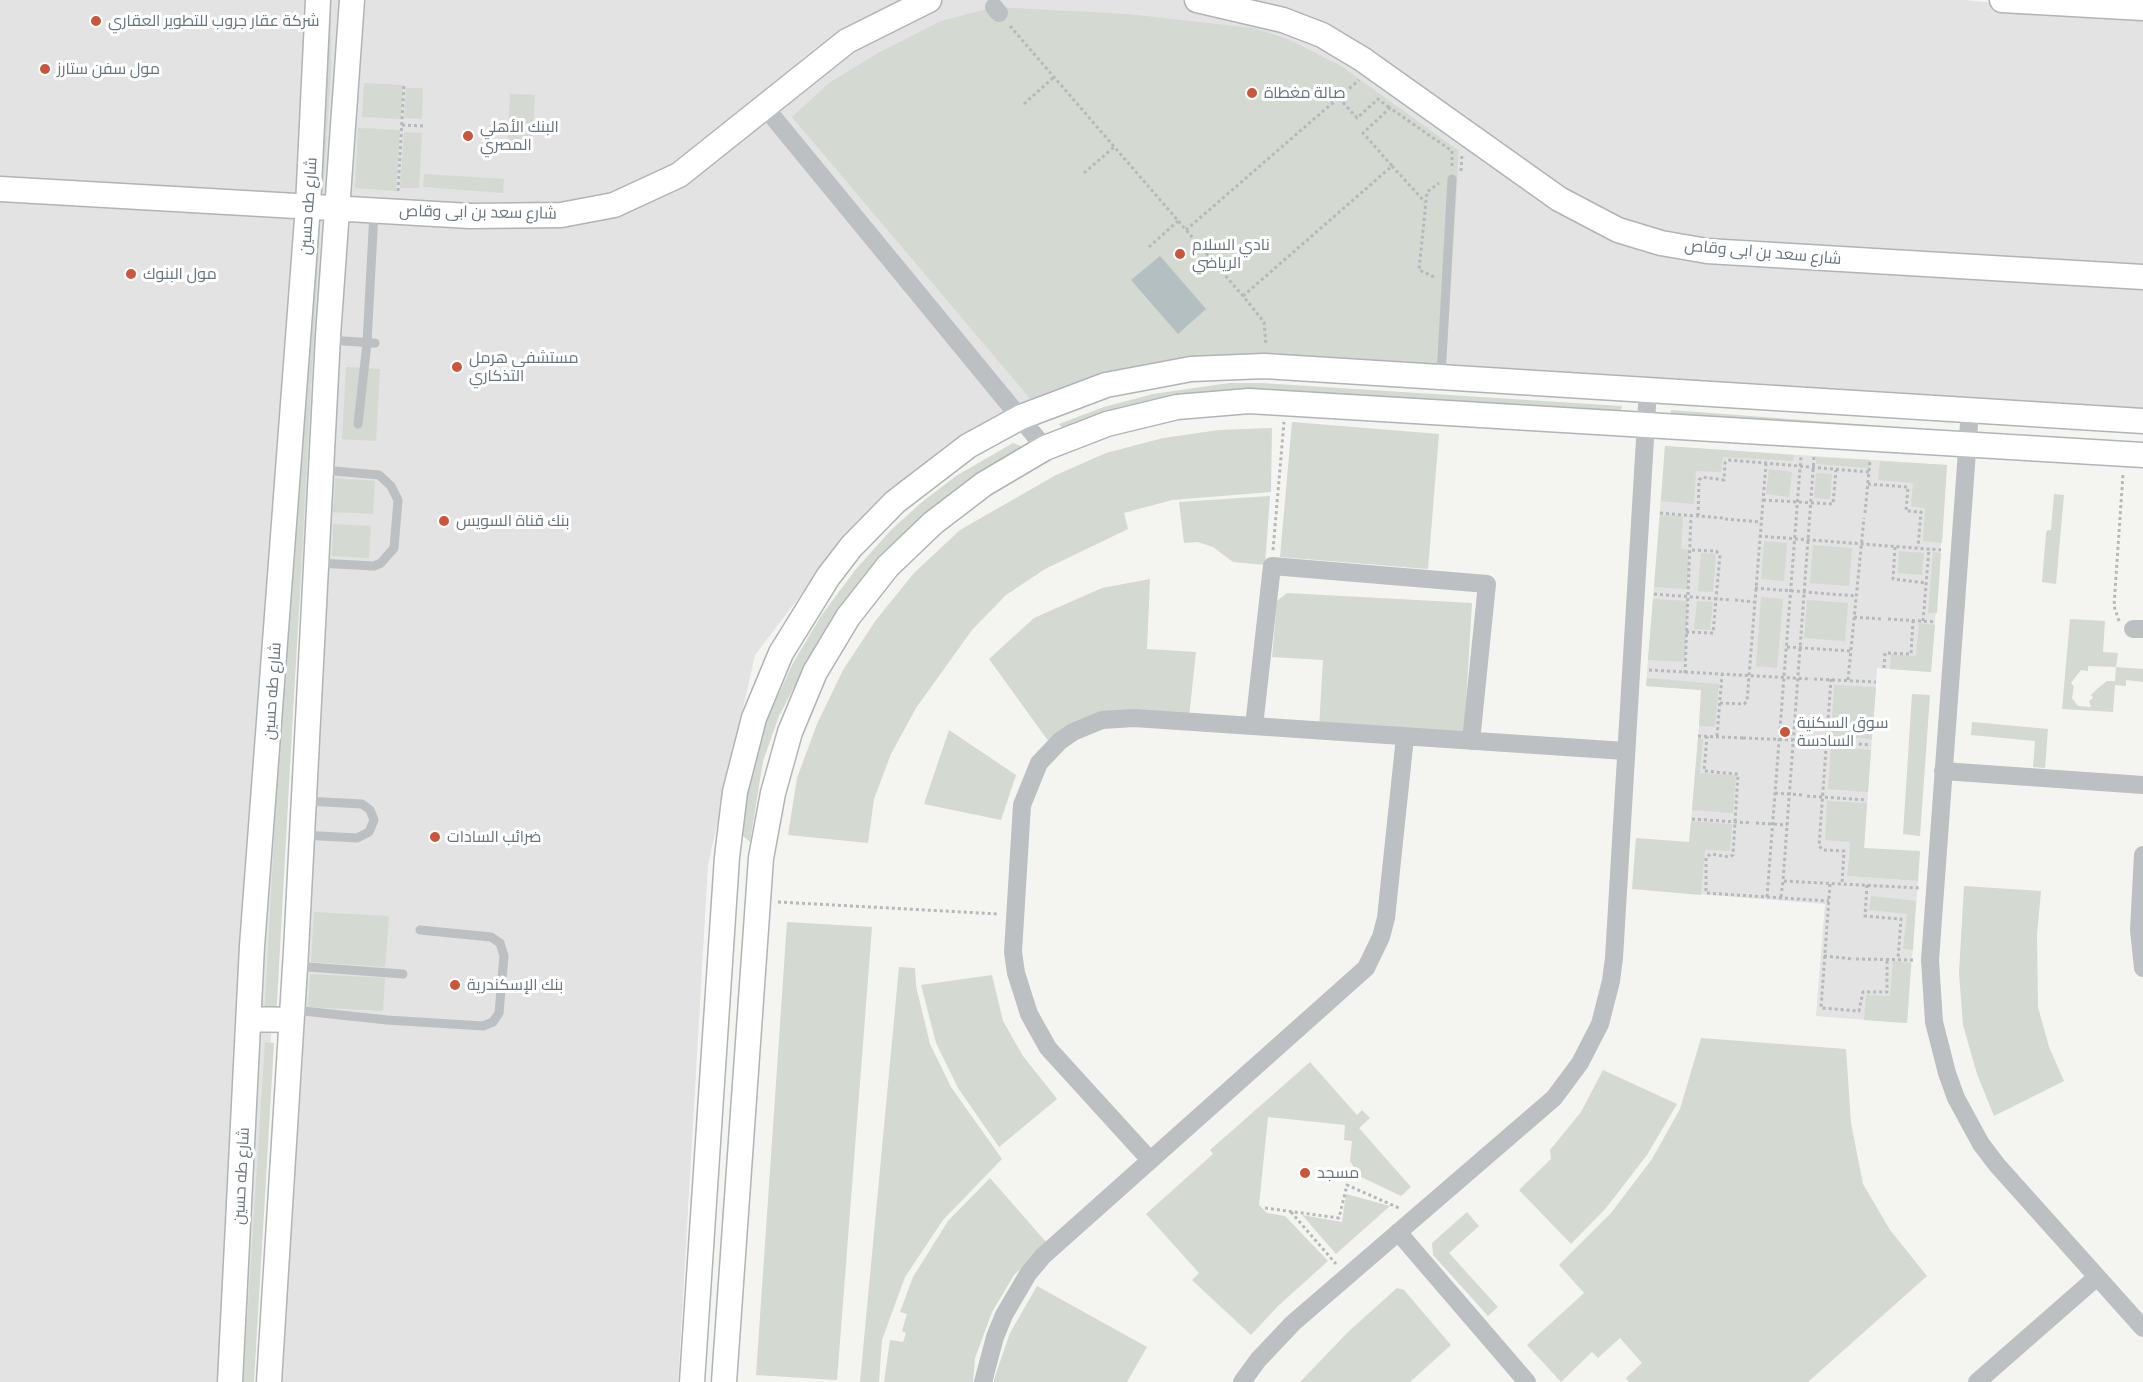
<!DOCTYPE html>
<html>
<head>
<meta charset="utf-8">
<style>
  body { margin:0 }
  canvas { display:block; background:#f4f4f1 }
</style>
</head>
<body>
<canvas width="2143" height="1382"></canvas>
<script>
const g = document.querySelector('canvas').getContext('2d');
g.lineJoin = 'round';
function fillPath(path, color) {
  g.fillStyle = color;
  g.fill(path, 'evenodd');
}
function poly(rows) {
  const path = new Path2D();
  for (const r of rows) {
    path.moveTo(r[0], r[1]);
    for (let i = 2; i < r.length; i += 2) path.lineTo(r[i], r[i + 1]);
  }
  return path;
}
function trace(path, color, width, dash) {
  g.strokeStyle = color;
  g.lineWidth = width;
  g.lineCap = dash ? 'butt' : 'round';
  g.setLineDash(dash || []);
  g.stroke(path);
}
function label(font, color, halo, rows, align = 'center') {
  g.font = font + ' "Exo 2",Cairo,sans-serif';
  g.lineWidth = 6;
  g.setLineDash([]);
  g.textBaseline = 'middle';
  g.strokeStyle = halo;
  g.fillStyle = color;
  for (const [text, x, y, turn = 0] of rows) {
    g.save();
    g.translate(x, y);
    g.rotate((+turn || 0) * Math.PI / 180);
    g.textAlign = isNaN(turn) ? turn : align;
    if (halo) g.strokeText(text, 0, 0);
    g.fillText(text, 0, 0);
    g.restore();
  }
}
const built = poly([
  [0,0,340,0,248,1382,0,1382],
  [361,0,1963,0,2143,16,2143,419,1192,364,960,447,857,521,755,655,708,865,678,1382,272,1382],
  [1665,446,1947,465,1931,672,1877,668,1864,848,1849,848,1847,876,1918,881,1907,1023,1816,1016,1825,904,1685,893,1702,690,1646,686]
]);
const green = poly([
  [327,0,331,0,331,72,323,192,317,195],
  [994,7,1128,14,1253,28,1288,39,1341,66,1459,151,1446,365,1246,354,1176,360,1116,373,1070,385,1033,402,792,117,829,83,878,53,941,21],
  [364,83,403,85,401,119,362,117],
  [406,88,423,88,422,119,404,118],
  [510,94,535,95,532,148,507,147],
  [358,128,400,130,396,191,355,188],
  [404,132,422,133,419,188,400,188],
  [424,174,504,179,503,193,423,187],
  [308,225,320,226,276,1020,264,1020],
  [346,367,380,369,376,441,342,439],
  [1229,383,1261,383,1622,406,1620,414,1319,395,1065,431,1059,424,1104,407,1153,394],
  [1671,410,1936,430,1936,439,1670,418],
  [1292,422,1439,434,1428,569,1280,557],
  [1272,428,1271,492,1172,500,1124,513,1128,529,1045,569,1006,595,972,630,916,708,891,754,874,799,868,843,788,835,797,778,817,724,843,670,876,620,914,573,960,530,1056,475,1106,453,1163,438,1219,430],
  [1013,443,1021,446,1022,454,934,506,901,536,872,569,802,672,779,716,763,761,750,842,743,836,745,797,759,737,793,663,821,616,856,569,891,530,922,502,956,476],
  [1665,446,1723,450,1794,455,1793,461,1723,457,1721,472,1696,471,1694,504,1661,501],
  [1816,457,1870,460,1869,468,1816,464],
  [1880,461,1947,465,1942,543,1923,541,1925,508,1911,506,1913,483,1878,480],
  [1769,469,1792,472,1789,497,1766,494],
  [1816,473,1832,474,1830,499,1814,498],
  [335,478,375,481,373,514,333,512],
  [2054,494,2064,495,2056,584,2042,582,2046,534,2047,530,2051,530],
  [1270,496,1265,565,1233,562,1213,547,1198,542,1184,543,1179,502],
  [1660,515,1683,516,1681,549,1689,550,1688,589,1654,587],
  [333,524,371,526,369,558,332,556],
  [1764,541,1787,543,1784,581,1761,579],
  [1813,545,1852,548,1849,586,1810,583],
  [1899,551,1924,553,1922,575,1898,573],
  [1933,552,1941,553,1937,613,1928,613],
  [1701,553,1716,554,1713,592,1698,591],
  [1150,579,1147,649,1196,652,1189,717,1141,715,1049,742,989,659,1034,618,1102,588],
  [1287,593,1472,603,1464,737,1319,728,1323,660,1272,657,1277,601],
  [1761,597,1783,599,1777,668,1756,666],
  [1653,599,1688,601,1685,662,1648,660],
  [1807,600,1848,603,1845,641,1804,638],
  [1697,601,1713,602,1710,630,1694,629],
  [2070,619,2105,621,2103,652,2118,653,2116,667,2143,669,2143,682,2126,680,2126,686,2115,685,2113,712,2062,709],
  [2088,666,2116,667,2115,681,2107,681,2098,688,2091,695,2093,698,2089,701,2091,707,2078,706,2072,698,2074,686,2071,683,2081,670,2088,671],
  [1919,623,1935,625,1931,672,1890,669,1891,654,1916,656],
  [1647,678,1719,684,1715,727,1699,726,1701,690,1646,686],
  [1834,685,1876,687,1872,739,1831,736],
  [1912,694,1930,695,1920,836,1903,834],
  [1972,722,2048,729,2045,768,2033,767,2035,741,1971,735],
  [949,730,1016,775,1001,820,924,804],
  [1698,738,1703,739,1700,773,1736,775,1733,813,1692,810],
  [1831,747,1871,750,1868,792,1828,789],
  [1827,801,1867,803,1864,848,1920,851,1918,881,1847,876,1850,842,1825,840],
  [1691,821,1732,824,1730,851,1705,850,1701,895,1632,889,1636,838,1689,842],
  [1964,886,2041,891,2037,934,2038,1007,2049,1047,2064,1081,1994,1116,1977,1074,1963,1025,1959,973],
  [1871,896,1916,901,1913,950,1903,949,1907,914,1869,910],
  [314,912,389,916,385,967,311,962],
  [787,922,872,927,837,1380,756,1375],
  [1893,961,1911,963,1907,1023,1864,1020,1866,995,1890,996],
  [899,967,915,968,916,986,930,1044,951,1087,1002,1159,943,1220,905,1277,882,1340,879,1382,860,1382],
  [310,974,385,978,383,1011,308,1007],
  [992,975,1003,1021,1023,1056,1057,1099,999,1147,958,1088,936,1043,921,985],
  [1701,1038,1846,1049,1851,1123,1863,1184,1890,1230,1927,1276,1808,1382,1629,1382,1626,1378,1642,1363,1620,1338,1598,1358,1592,1352,1561,1382,1527,1345,1584,1293,1559,1265,1611,1213,1652,1159,1680,1109],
  [265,1042,274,1043,254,1382,243,1382],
  [1310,1062,1357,1115,1362,1110,1370,1118,1359,1128,1411,1187,1401,1196,1359,1176,1350,1161,1352,1141,1344,1140,1345,1125,1268,1117,1259,1205,1267,1213,1285,1216,1328,1261,1278,1306,1251,1335,1192,1280,1199,1273,1146,1214,1213,1154,1210,1150],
  [1603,1070,1677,1104,1647,1155,1606,1208,1571,1244,1519,1190,1551,1159,1550,1150,1581,1112],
  [990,1178,1047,1243,1014,1275,992,1312,975,1358,973,1382,884,1382,890,1340,903,1342,906,1333,902,1331,907,1314,900,1312,913,1277,948,1221],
  [1346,1194,1390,1206,1336,1254,1302,1215,1342,1222],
  [1467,1212,1479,1226,1449,1253,1498,1307,1488,1316,1433,1255,1432,1243],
  [1037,1286,1147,1347,1127,1382,993,1382,1010,1333],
  [1397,1288,1404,1290,1451,1345,1410,1382,1300,1382,1348,1332]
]);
const water = poly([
  [1160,256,1206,309,1178,334,1131,280]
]);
const path = poly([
  [1010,26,1243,296,1264,322,1266,345],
  [1339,98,1357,118,1378,99,1390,108],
  [1024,104,1054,77],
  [402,125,424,126],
  [1392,166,1425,202],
  [1461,171,1462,154],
  [1084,173,1114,147],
  [398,191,404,84],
  [1186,230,1359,80],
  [1149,247,1178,221],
  [1434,277,1419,270,1427,192,1439,183],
  [1243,296,1392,166,1363,133,1390,108,1452,151,1452,167],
  [1814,457,1783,881,1919,888],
  [1868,484,1908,487,1906,511,1921,512,1918,547],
  [1763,500,1833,504,1836,470],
  [1660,513,1723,518],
  [1865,513,1870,460],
  [1698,516,1699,480,1702,477,1724,480,1725,463,1728,460,1869,472],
  [1725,519,1761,522],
  [1759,536,1941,550],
  [1895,547,1893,579,1926,583],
  [1273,550,1284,422],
  [1755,588,1856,596],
  [1654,594,1731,600],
  [1735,600,1754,602],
  [1854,617,1881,619],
  [1888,619,1936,622],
  [1923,621,1929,549],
  [2119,621,2114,606,2123,474],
  [1686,632,1713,633,1720,555,1716,551,1689,550],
  [1787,647,1851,651],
  [1884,668,1885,653,1911,654,1913,621],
  [1649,670,1811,679],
  [1685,673,1691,516],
  [1814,679,1876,682],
  [1831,679,1819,846,1823,850,1844,851,1842,884],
  [1848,680,1864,518],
  [1720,703,1744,704,1747,701,1766,464],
  [1698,736,1743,738],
  [1707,736,1704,771,1738,774,1733,855,1729,857,1711,854,1706,857,1706,893,1829,901],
  [1717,736,1722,675],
  [1743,738,1797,740],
  [1823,741,1871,745],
  [1775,793,1802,795],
  [1807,796,1867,800],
  [1692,819,1752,823],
  [1756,823,1787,825],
  [1830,884,1821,1008,1859,1011,1863,992,1887,992,1887,959],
  [1867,885,1865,916,1901,919,1898,959],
  [1767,897,1801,456],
  [1781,897,1783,881],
  [778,902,999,914],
  [1824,956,1854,959],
  [1856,959,1914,960],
  [1265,1208,1339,1218,1347,1185,1399,1208],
  [1291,1212,1336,1264]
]);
const lane = poly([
  [328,340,375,343],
  [1441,376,1452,179],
  [358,424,367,343,374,212],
  [318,563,374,566,381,563,394,548,398,500,391,486,379,475,323,470],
  [302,835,357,838,369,832,374,820,370,810,362,804,305,801],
  [295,966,403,974],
  [294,1010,387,1020,483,1026,493,1022,499,1013,504,956,500,943,491,937,420,930]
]);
const street = poly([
  [994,7,999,13],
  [764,106,1045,448],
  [1970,410,1930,960,1934,1022,1947,1073,1956,1098,1981,1144,1997,1165,2143,1328],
  [2133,629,2143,629],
  [1254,726,1272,566,1487,584,1471,741],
  [1943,771,2143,785],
  [2143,855,2139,930,2143,968],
  [1150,1160,1048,1048,1029,1014,1016,973,1013,952,1022,805,1039,763,1060,741,1073,732,1102,720,1134,718,1625,751],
  [1398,1232,1527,1382],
  [983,1382,995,1337,1004,1315,1028,1274,1043,1256,1366,968,1381,937,1386,918,1405,737],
  [1242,1382,1258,1360,1293,1323,1554,1098,1580,1063,1600,1024,1611,981,1614,958,1648,389],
  [1977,1382,2097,1277]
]);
const secondary = poly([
  [1197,0,1283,20,1322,35,1362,59,1559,199,1618,230,1661,243,1707,251,2143,277],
  [2002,0,2143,8],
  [0,189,470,216,561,215,614,205,679,175,847,41,929,0],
  [249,1019,291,1020],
  [230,1382,252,946,308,206,318,0],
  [269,1382,296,951,328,336,352,0],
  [692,1382,727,857,735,792,754,718,781,653,828,577,851,547,895,502,968,446,1021,417,1106,385,1191,369,1264,366,2143,421],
  [724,1382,761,858,773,793,790,732,815,672,848,617,888,566,933,523,984,484,1045,448,1107,424,1177,407,1249,401,2143,455]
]);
const markers = [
  [96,21,6,"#cb553b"],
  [45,69,6,"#cb553b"],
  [1252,93,6,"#cb553b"],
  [468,136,6,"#cb553b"],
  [1180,254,6,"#cb553b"],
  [131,274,6,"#cb553b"],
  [457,367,6,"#cb553b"],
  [444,521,6,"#cb553b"],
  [1785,732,6,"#cb553b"],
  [435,837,6,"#cb553b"],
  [455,985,6,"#cb553b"],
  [1305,1173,6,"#cb553b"]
];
const poiNames = [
  ["شركة عقار جروب للتطوير العقاري",108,21],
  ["مول سفن ستارز",57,69],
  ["صالة مغطاة",1264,93],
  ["البنك الأهلي",480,127],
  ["المصري",480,145],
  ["نادي السلام",1192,245],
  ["الرياضي",1192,263],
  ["مول البنوك",143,274],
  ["مستشفى هرمل",469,358],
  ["التذكاري",469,376],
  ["بنك قناة السويس",456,521],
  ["سوق السكنية",1797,723],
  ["السادسة",1797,741],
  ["ضرائب السادات",447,837],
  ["بنك الإسكندرية",467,985],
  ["مسجد",1317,1173]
];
const streetNames = [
  ["شارع طه حسين",308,206,-86],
  ["شارع سعد بن ابى وقاص",478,212,1],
  ["شارع سعد بن ابى وقاص",1763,252,5],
  ["شارع طه حسين",272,691,-86],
  ["شارع طه حسين",241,1176,-87]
];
fillPath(built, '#e2e3e2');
fillPath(green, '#d4d9d1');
fillPath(water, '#b4bfc2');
trace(secondary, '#afb4b7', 27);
trace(path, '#b6b9bb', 3, [3, 3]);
trace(lane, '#bcc0c2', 9);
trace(street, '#bcc0c2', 18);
trace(secondary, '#fff', 24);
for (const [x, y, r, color] of markers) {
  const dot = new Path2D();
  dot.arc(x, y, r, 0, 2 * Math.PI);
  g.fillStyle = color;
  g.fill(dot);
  trace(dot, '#fff', 2);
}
label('16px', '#67757e', '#fff', poiNames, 'left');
label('16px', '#67757e', '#fff', streetNames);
</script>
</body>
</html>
